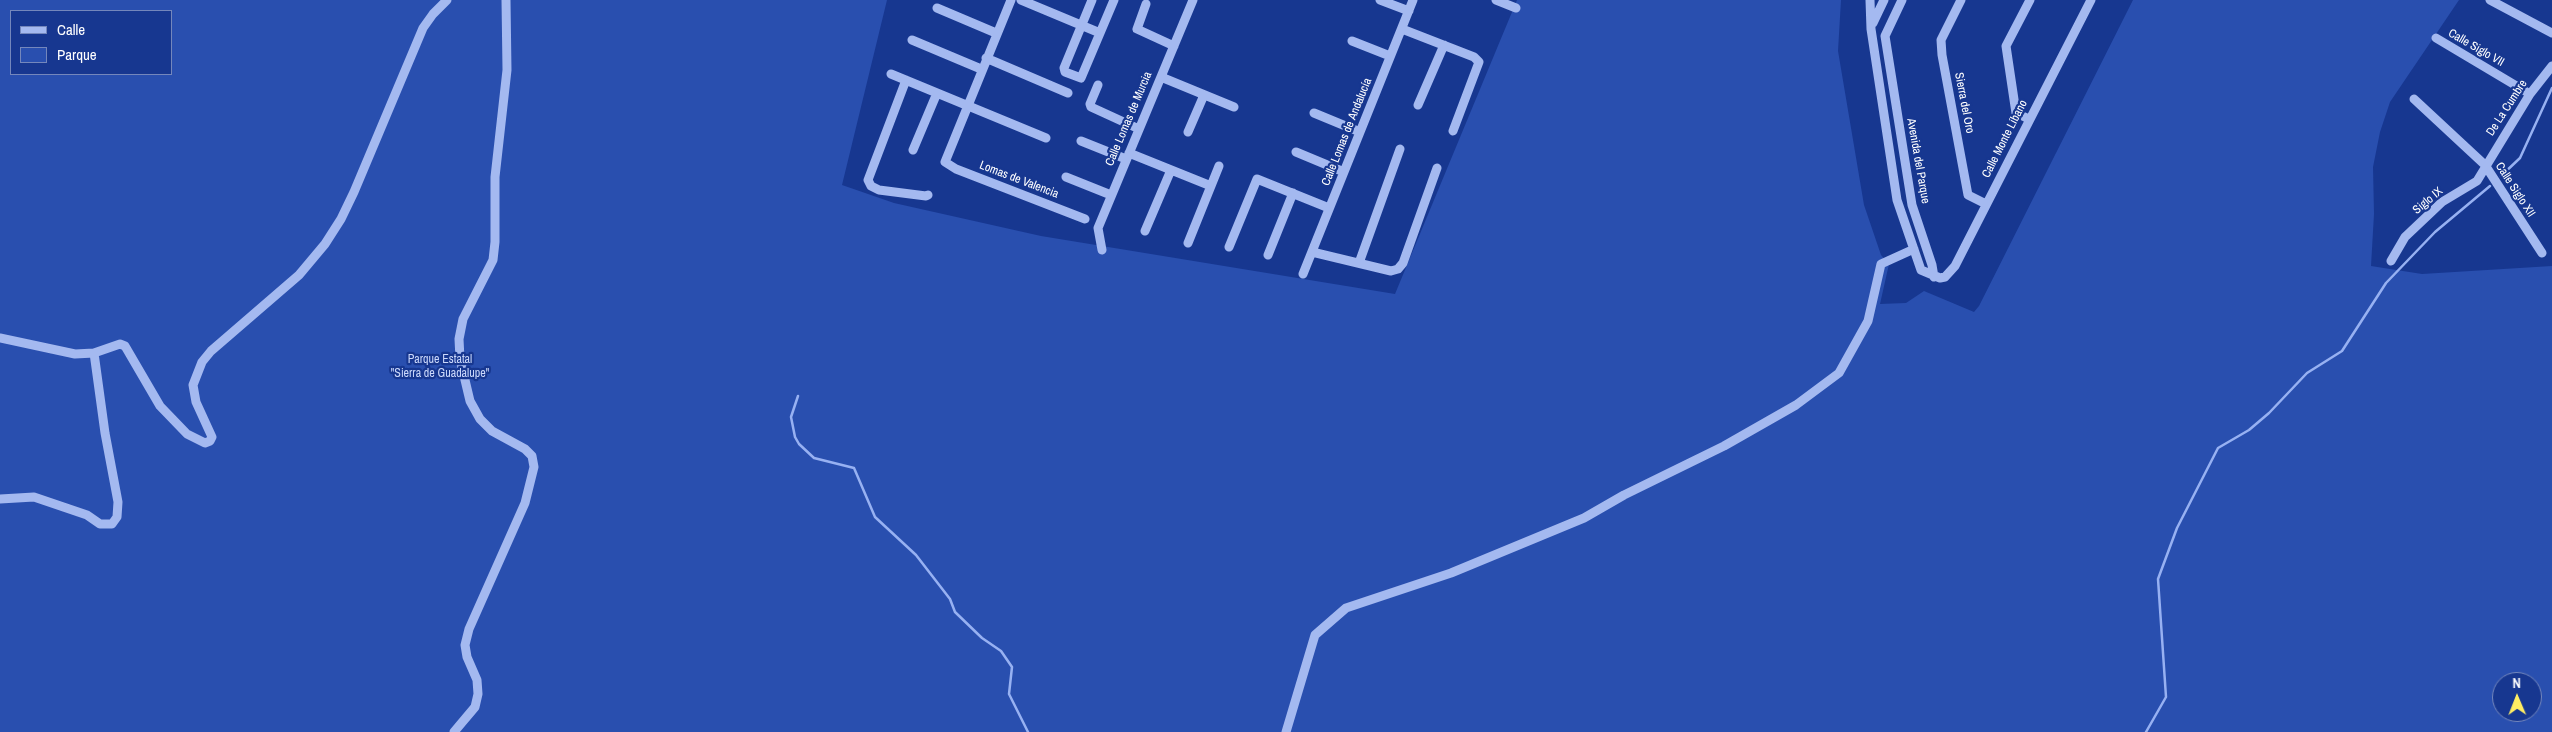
<!DOCTYPE html>
<html>
<head>
<meta charset="utf-8">
<style>
  body { margin:0 }
  #map { position:relative; width:2552px; height:732px; overflow:hidden; background:#173790; font-family:"Archivo Narrow",sans-serif }
  canvas { display:block }
  .legend { position:absolute; left:10px; top:10px; width:162px; height:65px; box-sizing:border-box; background:#173790; border:1px solid #7487bc; margin:0; padding:6px 9px; list-style:none; font-size:15px; color:#fff }
  .legend li { display:flex; align-items:center; gap:10px; height:25px }
  .legend b { width:25px; border:1px solid #7487bc }
  .north { position:absolute; left:2492px; top:672px; width:50px; height:50px; box-sizing:border-box; background:#173790; border:1px solid #7487bc; border-radius:50%; rotate:359deg; font-size:14px; font-weight:700; line-height:20px; text-align:center; color:#fff }
  .north::after { content:''; display:block; margin:auto; width:18px; height:22px; background:#ffed63; clip-path:polygon(50% 0,100% 100%,50% 72%,0 100%) }
</style>
</head>
<body>
<div id="map">
<canvas width="2552" height="732"></canvas>
<ul class="legend">
<li><b style="height:6px;background:#a4b9f0"></b>Calle</li>
<li><b style="height:14px;background:#294faf"></b>Parque</li>
</ul>
<div class="north">N</div>
</div>
<script>
const g = document.querySelector('canvas').getContext('2d');
g.lineJoin = 'round';
function fillPath(path, color) {
  g.fillStyle = color;
  g.fill(path, 'evenodd');
}
function poly(rows) {
  const path = new Path2D();
  for (const r of rows) {
    path.moveTo(r[0], r[1]);
    for (let i = 2; i < r.length; i += 2) path.lineTo(r[i], r[i + 1]);
  }
  return path;
}
function trace(path, color, width, dash) {
  g.strokeStyle = color;
  g.lineWidth = width;
  g.lineCap = dash ? 'butt' : 'round';
  g.setLineDash(dash || []);
  g.stroke(path);
}
function label(font, color, halo, rows, align = 'center') {
  g.font = font + ' "Archivo Narrow",sans-serif';
  g.lineWidth = 4.5;
  g.setLineDash([]);
  g.textBaseline = 'middle';
  g.strokeStyle = halo;
  g.fillStyle = color;
  for (const [text, x, y, turn = 0] of rows) {
    g.save();
    g.translate(x, y);
    g.rotate((+turn || 0) * Math.PI / 180);
    g.textAlign = isNaN(turn) ? turn : align;
    if (halo) g.strokeText(text, 0, 0);
    g.fillText(text, 0, 0);
    g.restore();
  }
}
const green = poly([
  [0,0,887,0,842,185,894,203,1041,236,1395,294,1517,0,1841,0,1838,51,1864,205,1881,255,1889,264,1880,304,1906,303,1924,291,1974,312,1979,306,2133,0,2459,0,2390,102,2380,132,2373,167,2374,214,2371,266,2422,274,2552,266,2552,732,0,732],
  [11,11,171,11,171,74,11,74],
  [2502,682,2532,682,2532,712,2502,712]
]);
const stream = poly([
  [2501,176,2520,158,2552,88],
  [798,396,791,417,795,437,799,444,814,458,854,468,875,517,916,555,950,599,955,612,982,638,1001,651,1012,667,1009,694,1028,732],
  [2146,732,2166,697,2158,579,2177,528,2218,448,2249,430,2269,413,2307,373,2342,351,2386,283,2435,232,2490,186]
]);
const minor = poly([
  [1011,0,945,162,956,169,1085,219],
  [1021,0,1100,33],
  [1092,0,1064,68,1065,72,1081,78,1114,0],
  [1380,0,1409,11],
  [1496,0,1516,8],
  [1870,0,1871,29,1897,200,1921,270,1940,278,1945,277,1955,266,2091,0],
  [1902,0,1885,36,1912,205,1932,265,1934,277],
  [1961,0,1941,40,1942,55,1968,195,1986,204],
  [2490,0,2552,33],
  [1146,4,1137,29,1174,46],
  [937,8,996,33],
  [1873,23,1884,0],
  [1402,29,1474,57,1479,62,1453,131],
  [2436,38,2530,94],
  [912,40,981,69],
  [1352,41,1390,56],
  [986,58,1068,93],
  [891,74,1046,138],
  [1161,77,1234,107],
  [906,80,868,180,871,186,879,190,926,196,928,195],
  [1098,85,1090,104,1091,107,1139,129],
  [2414,99,2485,165,2542,253],
  [1418,105,1444,45],
  [1314,113,1360,132],
  [2029,119,2016,113,2006,46,2030,0],
  [1188,132,1204,95],
  [1081,141,1126,159],
  [913,150,937,93],
  [1296,152,1344,172],
  [1129,153,1211,186],
  [1066,177,1111,195],
  [1145,231,1171,170],
  [1188,243,1219,166],
  [1229,247,1257,179,1329,208],
  [1102,250,1098,228,1193,0],
  [1312,252,1391,271,1398,269,1403,263,1437,168],
  [1268,255,1293,193],
  [2391,261,2405,237,2442,202,2477,181,2530,94,2552,66],
  [1359,263,1400,149],
  [1303,274,1413,0],
  [0,338,75,354,94,353,120,344,125,346,160,406,187,434,205,443,210,441,212,437,196,402,193,385,202,362,211,351,299,275,325,244,341,219,354,192,423,28,433,14,447,0],
  [0,499,34,497,87,515,100,524,112,524,117,517,118,502,105,433,94,353],
  [454,732,475,707,478,694,477,680,467,657,465,645,469,629,525,503,534,467,532,456,525,449,492,431,480,419,470,401,460,359,459,339,463,319,493,260,495,242,495,177,507,70,506,0],
  [1286,732,1315,635,1346,608,1451,573,1584,518,1624,495,1724,446,1796,405,1839,373,1868,321,1881,264,1914,249]
]);
const streetNames = [
  ["Calle Siglo VII",2476,48,30],
  ["Sierra del Oro",1964,103,79],
  ["De La Cumbre",2507,108,-57],
  ["Calle Lomas de Murcia",1129,119,-67],
  ["Calle Lomas de Andalucía",1347,132,-68],
  ["Calle Monte Líbano",2005,139,-63],
  ["Avenida del Parque",1918,161,80],
  ["Lomas de Valencia",1019,180,21],
  ["Calle Siglo XII",2515,190,57],
  ["Siglo IX",2428,201,-40]
];
const parkNames = [
  ["Parque Estatal",440,360],
  ["\"Sierra de Guadalupe\"",440,374]
];
fillPath(green, '#294faf');
trace(stream, '#97b1f2', 2.5);
trace(minor, '#a4b9f0', 9);
label('12px', '#fff', '#173790', streetNames);
label('12px', '#cbd8fb', '#173790', parkNames);
</script>
</body>
</html>
